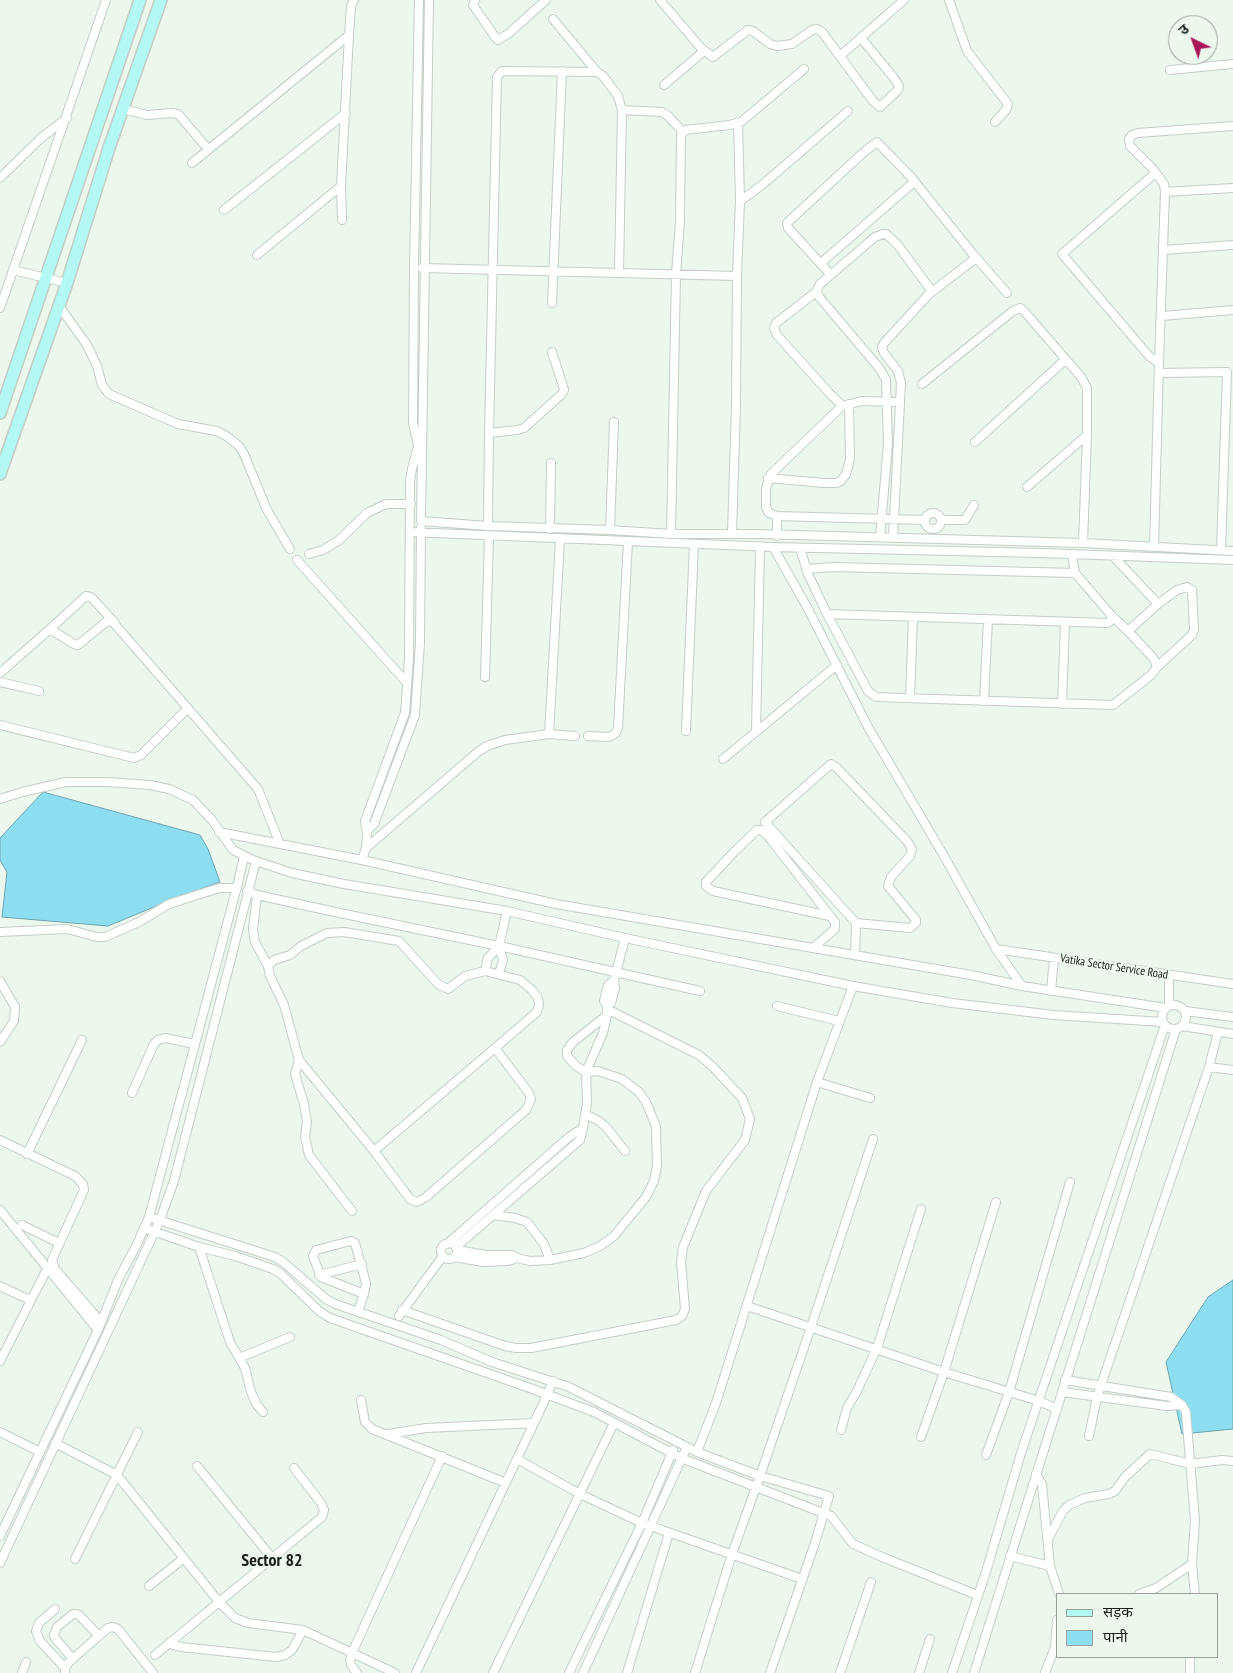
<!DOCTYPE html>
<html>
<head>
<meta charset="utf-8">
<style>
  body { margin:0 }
  #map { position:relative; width:1233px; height:1673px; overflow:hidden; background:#ecf7ee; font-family:"PT Sans Narrow","Noto Sans Devanagari",sans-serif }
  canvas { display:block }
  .legend { position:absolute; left:1056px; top:1593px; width:162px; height:65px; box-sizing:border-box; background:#ecf7ee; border:1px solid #98a19a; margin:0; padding:6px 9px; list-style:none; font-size:15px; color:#1b1f1c }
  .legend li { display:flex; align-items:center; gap:10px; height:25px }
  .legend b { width:25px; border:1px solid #98a19a }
  .north { position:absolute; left:1168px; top:15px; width:50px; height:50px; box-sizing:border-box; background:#ecf7ee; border:1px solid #98a19a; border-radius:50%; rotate:318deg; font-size:14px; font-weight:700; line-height:20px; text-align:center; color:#1b1f1c }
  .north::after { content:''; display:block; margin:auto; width:18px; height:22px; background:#a71859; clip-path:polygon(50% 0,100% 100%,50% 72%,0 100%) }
</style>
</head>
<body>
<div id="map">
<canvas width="1233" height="1673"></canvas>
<ul class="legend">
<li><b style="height:6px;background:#b3f8f2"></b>सड़क</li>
<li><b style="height:14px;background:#8edef1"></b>पानी</li>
</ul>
<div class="north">उ</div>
</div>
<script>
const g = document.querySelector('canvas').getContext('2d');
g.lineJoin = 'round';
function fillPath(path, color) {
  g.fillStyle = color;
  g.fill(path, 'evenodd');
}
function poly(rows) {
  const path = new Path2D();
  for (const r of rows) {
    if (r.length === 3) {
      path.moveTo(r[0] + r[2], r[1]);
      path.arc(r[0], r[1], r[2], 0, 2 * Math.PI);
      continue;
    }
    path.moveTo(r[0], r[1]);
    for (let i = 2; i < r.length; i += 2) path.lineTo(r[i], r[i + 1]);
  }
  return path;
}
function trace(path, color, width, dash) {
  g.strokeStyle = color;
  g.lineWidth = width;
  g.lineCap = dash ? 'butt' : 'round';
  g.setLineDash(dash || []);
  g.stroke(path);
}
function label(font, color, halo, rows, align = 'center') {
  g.font = font + ' "PT Sans Narrow",sans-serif';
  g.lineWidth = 5;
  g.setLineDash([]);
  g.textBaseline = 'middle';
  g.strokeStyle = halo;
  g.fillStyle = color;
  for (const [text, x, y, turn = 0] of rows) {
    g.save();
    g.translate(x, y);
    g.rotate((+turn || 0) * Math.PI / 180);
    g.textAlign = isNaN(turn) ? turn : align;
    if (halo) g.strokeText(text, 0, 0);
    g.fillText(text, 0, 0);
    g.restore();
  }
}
const water = poly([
  [43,792,200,835,208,849,220,882,171,900,108,926,2,917,7,872,0,860,0,838,43,792],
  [1233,1280,1233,1429,1182,1434,1166,1362,1208,1297,1233,1280]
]);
const street = poly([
  [429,0,421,521,488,526,610,530,671,534,759,534,1083,543,1233,551],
  [475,0,473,5,495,37,498,40,508,34,546,0],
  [660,0,701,48,713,57,748,30,753,31,770,44,777,46,792,44,812,30,817,29,822,32,873,101,880,107,898,90,899,86,894,78,861,38],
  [949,0,967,51,1008,104,1006,110,995,122],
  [553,19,597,72],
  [840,56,904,0],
  [1170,70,1233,64],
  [664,85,704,51],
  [123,109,147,115,172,113,178,114,208,149],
  [622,110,662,112,667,115,683,132],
  [192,163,349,35],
  [1155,172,1164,184,1165,192,1159,363],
  [0,178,41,138,67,118],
  [1165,192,1233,188],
  [740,201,762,185,848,111],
  [224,210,346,113],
  [342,220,341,186,349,35,351,6,354,0],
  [1164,250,1233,245],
  [257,255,341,186],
  [821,263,914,182],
  [422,268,737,276],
  [13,270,67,283],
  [831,275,788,228,787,223,864,152,877,142,911,177,972,253,1007,293],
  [816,292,776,323,774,328,777,335,830,394,843,406,862,401,899,402],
  [929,294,976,258],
  [552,303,562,71],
  [59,306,87,345,97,366,102,385,109,394,178,424,217,431,228,437,239,446,244,454,267,510,290,549],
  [0,308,106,0],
  [1162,316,1233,310],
  [1160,373,1227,372,1221,550],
  [922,384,1013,311,1020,308,1024,311,1081,377,1087,388,1087,435,1083,543],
  [842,406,770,475,766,489,766,507,769,513,777,516,925,520],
  [489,433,497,77,502,71,597,72,603,76,618,96,622,110,619,272],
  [975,442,1065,360],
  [768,478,824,483,836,483,841,481,846,474,850,459,849,404],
  [1027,487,1087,435],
  [933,521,8],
  [941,520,965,520,974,505],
  [488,526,489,433,517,430,524,428,562,394,564,390,563,386,552,352],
  [550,529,551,463],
  [610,530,614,422],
  [410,532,773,547,1042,553,1233,560],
  [732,533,736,406,737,276,740,201,738,123],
  [671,534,676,274,680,221,681,135,685,130,729,125,741,122,804,69],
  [777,536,777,516],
  [880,537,888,444,886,380,880,369,820,298,816,292,820,284,875,237,883,234,886,234,897,244,931,290,929,294,884,343,882,347,884,353,898,371,901,383,893,538],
  [773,547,807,607,868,727,944,856,996,949,1022,986],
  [1154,547,1159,363,1149,356,1062,254,1153,175,1155,172,1153,169,1130,146,1129,139,1132,135,1138,133,1233,126],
  [800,548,808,574,827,614,868,691,876,697,1113,705,1151,675,1157,667,1192,635,1194,630,1192,590,1187,587,1177,590,1158,604,1128,631],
  [309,554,323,550,338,541,367,513,386,504,411,504],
  [1113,556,1158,604],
  [297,560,407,683],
  [806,569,834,567,1075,573],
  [827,614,1108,623,1111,620,1111,615,1075,573,1072,554],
  [1111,615,1128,631,1154,659,1157,667],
  [50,629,86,596,91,597,115,623],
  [0,673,50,629,74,644,78,645,106,622,112,621,258,789,280,844],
  [485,677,489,536],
  [0,682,39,691],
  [910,697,913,618],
  [984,701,988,620],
  [1062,704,1065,623],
  [0,725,134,758,141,755,188,708],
  [686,731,694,544],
  [756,732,760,547],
  [549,734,560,540],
  [588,736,609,737,615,734,618,728,628,542],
  [723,759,837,665],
  [0,799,22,792,66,782,108,782,150,785,169,789,193,800,212,820,233,850,253,860,292,873,344,884,507,911,625,938,853,986,952,1003,1054,1015,1163,1022],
  [367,831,374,824,415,715,420,643,421,528],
  [219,832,362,860,556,904,971,975,1022,986,1166,1008],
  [366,848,367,833,365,821,405,713,409,659,410,481,412,469,418,446,413,423,414,268,419,0],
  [362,860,366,848,479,751,487,746,505,740,549,734,575,736],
  [247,891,257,895,335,912,499,946,700,991],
  [257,895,253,929,255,942,268,966],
  [0,932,67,929,97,937,105,937,139,922,169,904,219,888,237,888],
  [344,932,399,941,439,985,448,989,465,976,485,971,520,980,532,990,538,998,539,1005,537,1012,495,1048,529,1093,531,1099,526,1110,425,1198,417,1202,410,1199,374,1151,299,1060,284,1005,270,976,268,966,274,960,290,955,301,946,327,933,344,932],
  [499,946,507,911],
  [813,948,835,929,835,922,830,916,768,836,761,830,757,830,735,851,706,882,706,886,713,891,830,916],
  [996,949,1233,984],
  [855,955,856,923,765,822,831,764,836,767,907,841,912,849,910,856,891,877,888,886,916,920,916,923,910,928,856,923],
  [485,971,488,958,499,946,503,960,499,974],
  [615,977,625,938],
  [0,981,15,1007,14,1021,0,1042],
  [1051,991,1054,958],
  [1174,1017,12],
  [777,1006,839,1021],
  [1169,1006,1169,976],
  [1185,1011,1233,1017],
  [1182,1026,1233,1034],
  [299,1060,295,1074,304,1104,307,1122,305,1137,309,1155,352,1211],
  [1209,1067,1233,1070],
  [817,1082,870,1098],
  [132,1093,154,1044,158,1040,165,1038,195,1044],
  [585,1114,599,1121,607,1128,625,1151],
  [0,1140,75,1176,83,1184,84,1190,52,1260,55,1269,101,1322],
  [374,1151,495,1048],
  [27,1154,82,1040],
  [0,1210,98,1330],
  [493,1215,515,1218,527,1222,544,1244,550,1260],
  [149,1217,275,1257,283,1262,326,1299,335,1304,441,1340,492,1362,569,1387,697,1452,760,1476,829,1496,815,1543,770,1673],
  [22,1225,59,1243],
  [144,1228,199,1247,235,1256,273,1269,281,1274,319,1311,330,1318,527,1387,594,1412,681,1458,831,1516,853,1544,882,1557,977,1595],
  [449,1251,8],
  [447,1244,569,1137,583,1128],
  [199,1247,230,1342,245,1368,251,1392,257,1405,263,1412],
  [456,1247,580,1140,583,1128,587,1103,586,1072,603,1033,607,1015,607,1005,611,1003,615,988,614,980,608,985,604,1001,607,1005],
  [457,1250,486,1255,512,1255,517,1258],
  [454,1257,483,1262,508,1261,517,1258,530,1261,550,1260,584,1253,600,1246,614,1236,646,1197,654,1181,657,1166,656,1126,646,1102,639,1092,622,1079,598,1071,586,1072,576,1066,567,1056,567,1050,572,1043,607,1015],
  [319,1275,362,1264],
  [0,1286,30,1300],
  [747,1306,944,1372,1039,1401,1057,1409],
  [402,1310,505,1346,516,1348,531,1348,676,1320,682,1316,685,1309,681,1262,683,1247,706,1191,745,1140,750,1119,742,1098,712,1066,699,1055,607,1009],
  [358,1312,364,1294,366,1283,355,1243,351,1241,316,1250,313,1256,321,1277,364,1294],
  [399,1316,443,1256],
  [239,1358,290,1337],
  [0,1361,48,1267],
  [1065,1380,1171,1397,1182,1405,1186,1412,1195,1521,1192,1564,1156,1588,1139,1594],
  [1062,1392,1167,1406,1182,1405],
  [361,1400,365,1422,372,1429,506,1483],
  [841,1430,847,1408,857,1391,877,1348,921,1209],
  [0,1432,40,1452],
  [388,1434,426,1428,534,1423],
  [1089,1436,1097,1397,1209,1067,1218,1032],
  [921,1437,944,1372,996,1202],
  [55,1443,117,1475,219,1602,235,1618,248,1623,303,1630,395,1673],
  [697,1452,716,1403,817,1082,853,986],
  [986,1455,1009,1392,1070,1182],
  [517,1459,580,1494,642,1523,802,1579],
  [197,1466,272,1558],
  [1036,1474,1042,1484,1050,1566,1059,1594],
  [0,1536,98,1330,118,1280,137,1244,149,1217,238,883,244,856],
  [1048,1539,1063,1511,1069,1505,1085,1498,1109,1494,1115,1491,1125,1477,1150,1454,1190,1464,1222,1460,1233,1461],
  [1010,1556,1050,1566],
  [75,1559,138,1432],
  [0,1563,160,1220,174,1181,256,861],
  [1192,1564,1195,1594],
  [149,1586,184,1558],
  [55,1609,39,1623,36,1631,40,1641,65,1668],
  [170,1642,173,1645,181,1647,276,1657,285,1655,292,1650,303,1630],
  [155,1655,322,1517,324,1510,321,1503,294,1468],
  [73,1659,55,1638,54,1635,57,1627,73,1614,77,1614,79,1615,99,1636],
  [22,1673,26,1662],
  [65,1673,65,1668,69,1662,108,1628,113,1627,118,1629,153,1673],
  [357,1673,351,1665,350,1660,352,1653,442,1456],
  [416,1673,542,1406,553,1381],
  [493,1673,614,1423],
  [569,1673,642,1523,673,1450],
  [583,1673,687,1447],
  [627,1673,669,1533],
  [695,1673,732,1554,760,1476,811,1327,873,1139],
  [840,1673,871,1582],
  [919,1673,930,1639],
  [952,1673,986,1572,1021,1453,1165,1025],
  [974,1673,1176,1029],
  [1045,1673,1055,1647,1057,1620],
  [1190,1673,1190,1657]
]);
const secondary = poly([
  [0,413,140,0],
  [0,474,67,283,109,148,161,0]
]);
const streetNames = [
  ["Vatika Sector Service Road",1114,967,9]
];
const districtNames = [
  ["Sector 82",272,1561]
];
fillPath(water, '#8edef1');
trace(water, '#6ca5b1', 1);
trace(street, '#c3cec6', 10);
trace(secondary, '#c3cec6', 14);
trace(street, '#fff', 8);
trace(secondary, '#b3f8f2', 11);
label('12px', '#1b1f1c', '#ecf7ee', streetNames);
label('bold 18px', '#1b1f1c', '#ecf7ee', districtNames);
</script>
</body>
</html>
